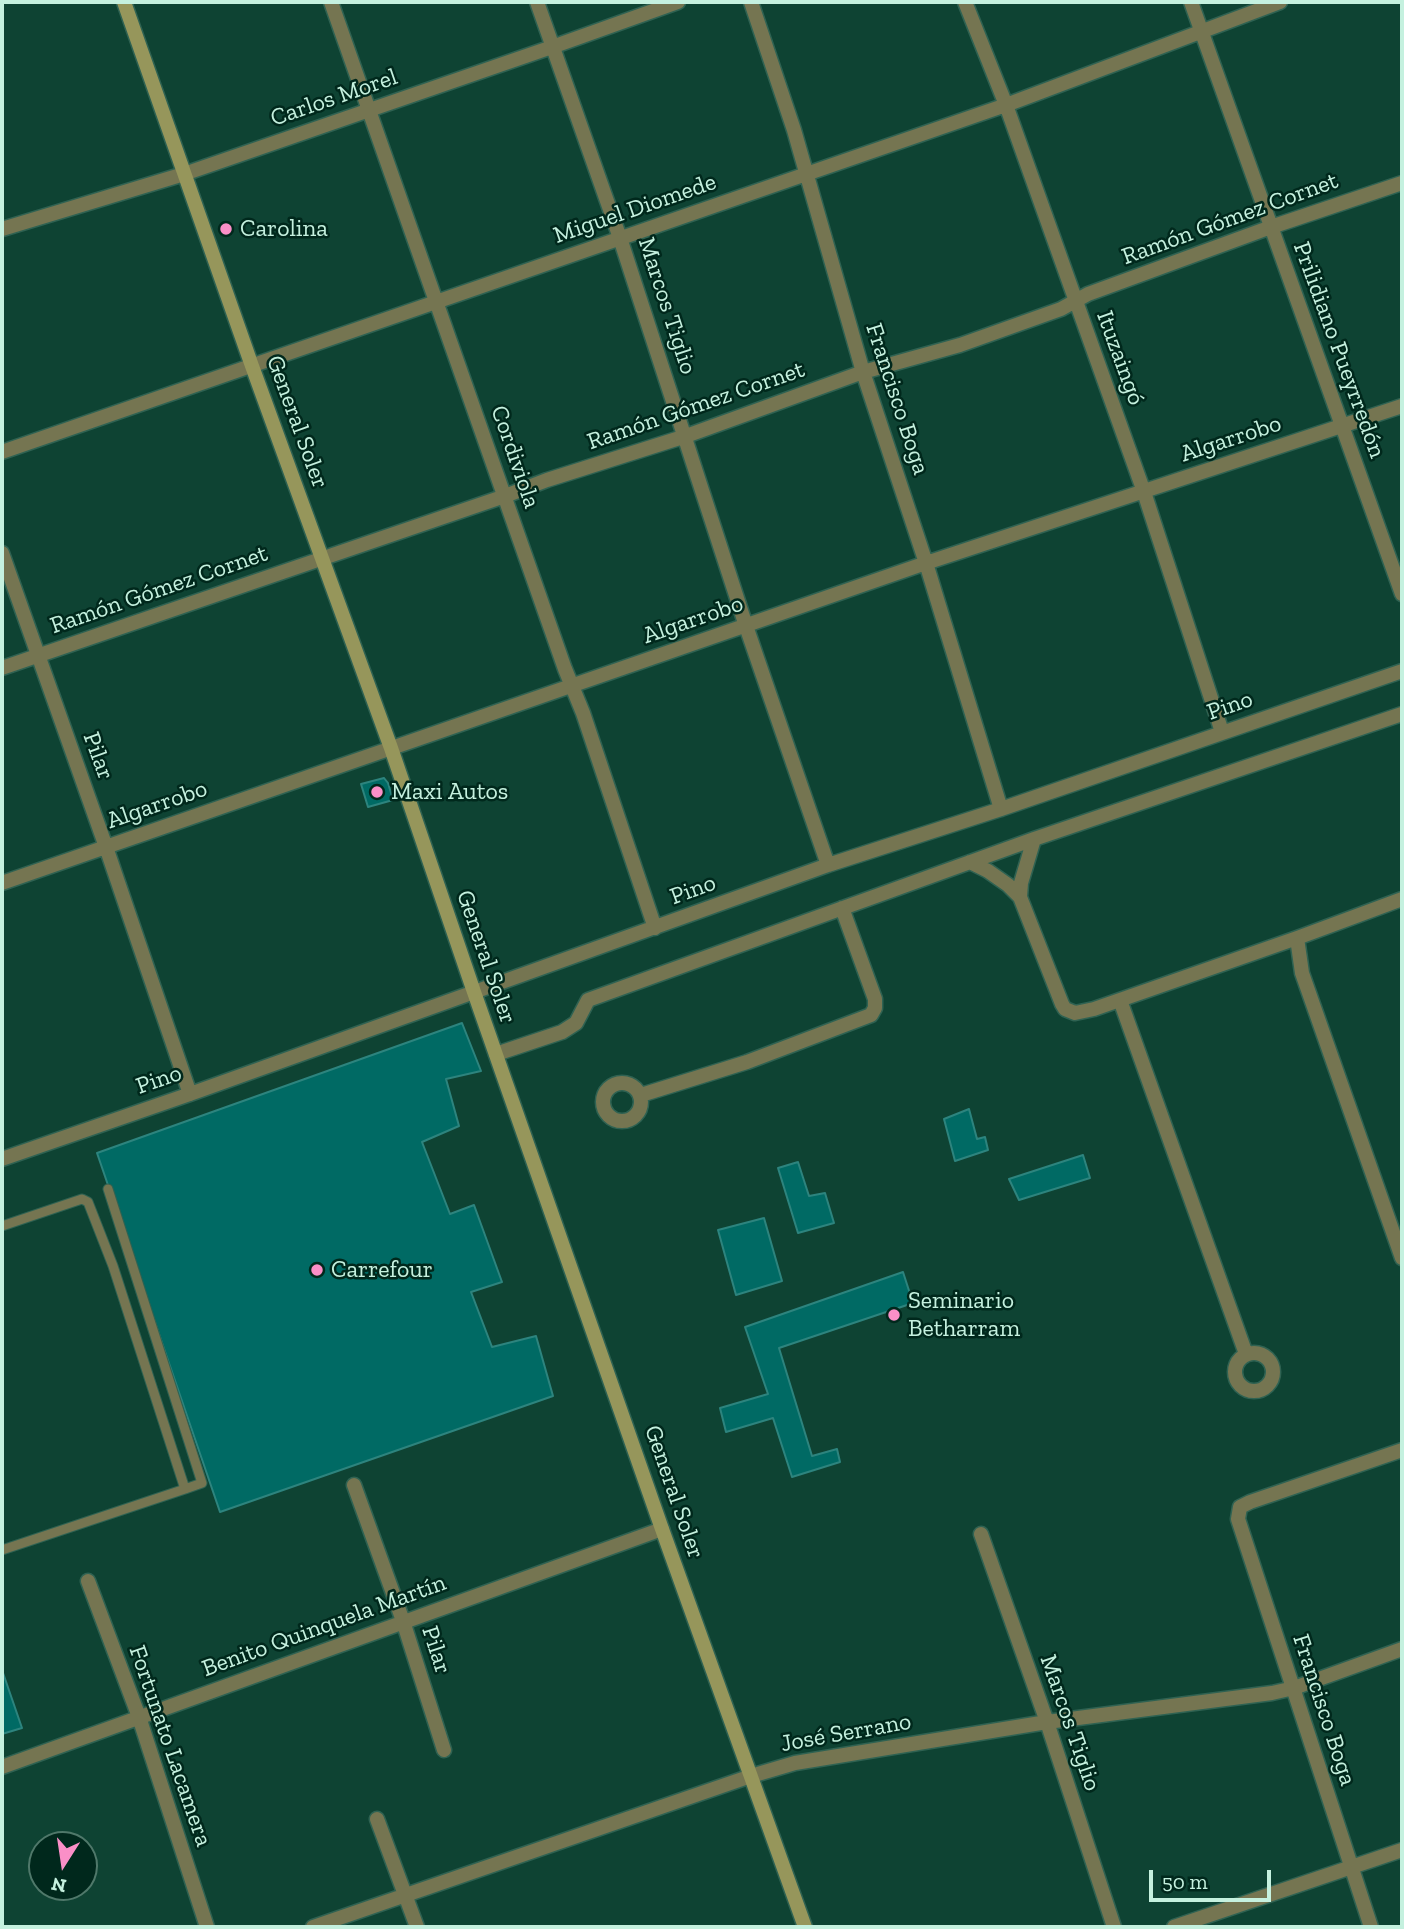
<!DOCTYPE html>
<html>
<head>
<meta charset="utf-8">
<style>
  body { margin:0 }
  #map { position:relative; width:1404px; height:1929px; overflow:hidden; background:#0e4333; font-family:"Zilla Slab",serif }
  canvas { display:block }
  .frame { position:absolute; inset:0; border:4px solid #c5f1df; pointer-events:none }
  .north { position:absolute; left:28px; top:1831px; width:70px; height:70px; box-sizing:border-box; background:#00281c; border:2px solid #4f786a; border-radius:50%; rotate:192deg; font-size:19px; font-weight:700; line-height:28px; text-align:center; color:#c5f1df }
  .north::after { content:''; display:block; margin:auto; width:24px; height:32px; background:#fa8fc7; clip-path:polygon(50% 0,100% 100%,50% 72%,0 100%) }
  .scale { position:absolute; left:1149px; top:1870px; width:122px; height:32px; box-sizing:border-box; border:4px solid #c5f1df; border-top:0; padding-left:9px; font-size:21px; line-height:24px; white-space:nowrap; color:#c5f1df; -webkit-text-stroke:5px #00281c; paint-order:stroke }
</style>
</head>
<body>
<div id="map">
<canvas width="1404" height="1929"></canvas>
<div class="frame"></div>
<div class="north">N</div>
<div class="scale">50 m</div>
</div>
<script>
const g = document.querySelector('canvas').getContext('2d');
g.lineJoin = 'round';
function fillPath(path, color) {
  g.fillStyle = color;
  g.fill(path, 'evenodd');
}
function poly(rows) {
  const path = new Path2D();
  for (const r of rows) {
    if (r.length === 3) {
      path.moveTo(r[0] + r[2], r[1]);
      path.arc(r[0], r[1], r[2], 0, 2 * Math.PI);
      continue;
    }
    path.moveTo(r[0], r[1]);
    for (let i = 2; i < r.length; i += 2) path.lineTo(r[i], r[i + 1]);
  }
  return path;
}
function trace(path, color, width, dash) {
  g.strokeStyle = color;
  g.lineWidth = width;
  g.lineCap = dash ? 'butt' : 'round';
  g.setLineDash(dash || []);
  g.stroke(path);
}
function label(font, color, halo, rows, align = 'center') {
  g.font = font + ' "Zilla Slab",serif';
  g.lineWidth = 5;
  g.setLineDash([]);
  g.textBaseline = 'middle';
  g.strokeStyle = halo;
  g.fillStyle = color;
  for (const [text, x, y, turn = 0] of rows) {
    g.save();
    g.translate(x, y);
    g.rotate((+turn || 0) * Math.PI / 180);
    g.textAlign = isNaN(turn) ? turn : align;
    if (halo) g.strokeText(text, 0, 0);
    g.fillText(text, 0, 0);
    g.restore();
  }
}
const building = poly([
  [384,778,388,783,393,800,368,807,361,784,384,778],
  [462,1023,481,1071,446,1079,459,1126,422,1142,450,1214,474,1205,502,1282,471,1292,492,1347,536,1336,553,1396,220,1512,97,1153,462,1023],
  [969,1109,977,1139,985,1137,988,1150,955,1161,944,1119,969,1109],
  [1083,1155,1090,1178,1019,1200,1009,1179,1083,1155],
  [798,1162,809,1196,825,1193,834,1223,798,1233,778,1168,798,1162],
  [764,1218,782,1281,736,1295,718,1230,764,1218],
  [903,1272,913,1303,779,1348,812,1456,837,1449,840,1462,792,1477,773,1418,726,1432,720,1408,768,1394,745,1327,903,1272],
  [2,1670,22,1728,2,1734,2,1670]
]);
const lane = poly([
  [108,1189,202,1483,185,1489],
  [2,1226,82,1199,88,1202,113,1266,185,1489,2,1550]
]);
const street = poly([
  [331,2,565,669,583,713,655,928],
  [537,2,620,238,746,626,828,865],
  [751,2,794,130,863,372,926,563,1001,809],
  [965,2,1006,105,1144,492,1222,732],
  [1191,2,1402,594],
  [2,229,184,174,552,47,678,2],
  [2,452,1006,105,1280,2],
  [2,553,106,847,190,1094],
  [2,668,505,496,547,480,686,436,863,372,960,345,1061,309,1088,294,1271,227,1402,183],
  [970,862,988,871,1008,885,1020,897,1021,883,1034,839],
  [2,883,926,563,1402,406],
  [1020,897,1062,1004,1065,1009,1075,1013,1094,1009,1297,938,1402,899],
  [1297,938,1302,973,1402,1258],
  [1120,1000,1246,1354],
  [496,1054,562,1032,576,1023,588,1000,1034,839,1402,714],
  [622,1102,19],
  [641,1095,747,1062,871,1015,875,1008,875,999,842,908],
  [2,1159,190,1094,828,865,1001,809,1402,671],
  [1254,1372,19],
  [354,1485,403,1621,444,1750],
  [981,1534,1047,1722,1114,1927],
  [88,1581,139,1717,207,1927],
  [2,1767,662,1529],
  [377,1819,417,1927],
  [313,1927,751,1776,795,1763,1047,1722,1272,1693,1294,1688,1402,1649],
  [1174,1927,1402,1850],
  [1371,1927,1238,1519,1240,1507,1250,1502,1402,1450]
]);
const secondary = poly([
  [124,2,252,366,391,748,474,992,662,1529,805,1927]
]);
const markers = [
  [226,229,7,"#fa8fc7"],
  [377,792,7,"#fa8fc7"],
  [317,1270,7,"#fa8fc7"],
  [894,1315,7,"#fa8fc7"]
];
const streetNames = [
  ["Carlos Morel",334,98,-19],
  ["Miguel Diomede",635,209,-19],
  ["Ramón Gómez Cornet",1230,219,-20],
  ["Marcos Tiglio",667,306,72],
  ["Prilidiano Pueyrredón",1339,350,70],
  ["Ituzaingó",1120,358,70],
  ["Francisco Boga",897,399,72],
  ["Ramón Gómez Cornet",696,406,-19],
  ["General Soler",297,422,70],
  ["Algarrobo",1231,439,-18],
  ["Cordiviola",515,457,71],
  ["Ramón Gómez Cornet",159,590,-19],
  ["Algarrobo",693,620,-19],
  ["Pino",1230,706,-19],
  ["Pilar",98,756,70],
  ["Algarrobo",157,805,-19],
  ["Pino",693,890,-20],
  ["General Soler",486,957,71],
  ["Pino",159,1080,-19],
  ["General Soler",674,1492,71],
  ["Benito Quinquela Martín",324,1626,-20],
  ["Pilar",436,1650,72],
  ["Francisco Boga",1324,1710,72],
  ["Marcos Tiglio",1070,1723,71],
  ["José Serrano",846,1733,-10],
  ["Fortunato Lacamera",170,1746,71]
];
const poiNames = [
  ["Carolina",240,229],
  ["Maxi Autos",391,792],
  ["Carrefour",331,1270],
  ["Seminario",908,1301],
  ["Betharram",908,1329]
];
fillPath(building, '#006a64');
trace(building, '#2d847e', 2);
trace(lane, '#2f6252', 11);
trace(street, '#2f6252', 17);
trace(secondary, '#2f6252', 17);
trace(lane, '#757551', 9);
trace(street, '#757551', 14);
trace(secondary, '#96965b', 14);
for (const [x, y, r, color] of markers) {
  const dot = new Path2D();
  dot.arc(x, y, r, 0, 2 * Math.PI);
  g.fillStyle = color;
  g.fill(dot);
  trace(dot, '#00281c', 2.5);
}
label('24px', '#c5f1df', '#00281c', streetNames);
label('24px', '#c5f1df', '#00281c', poiNames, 'left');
</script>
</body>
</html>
